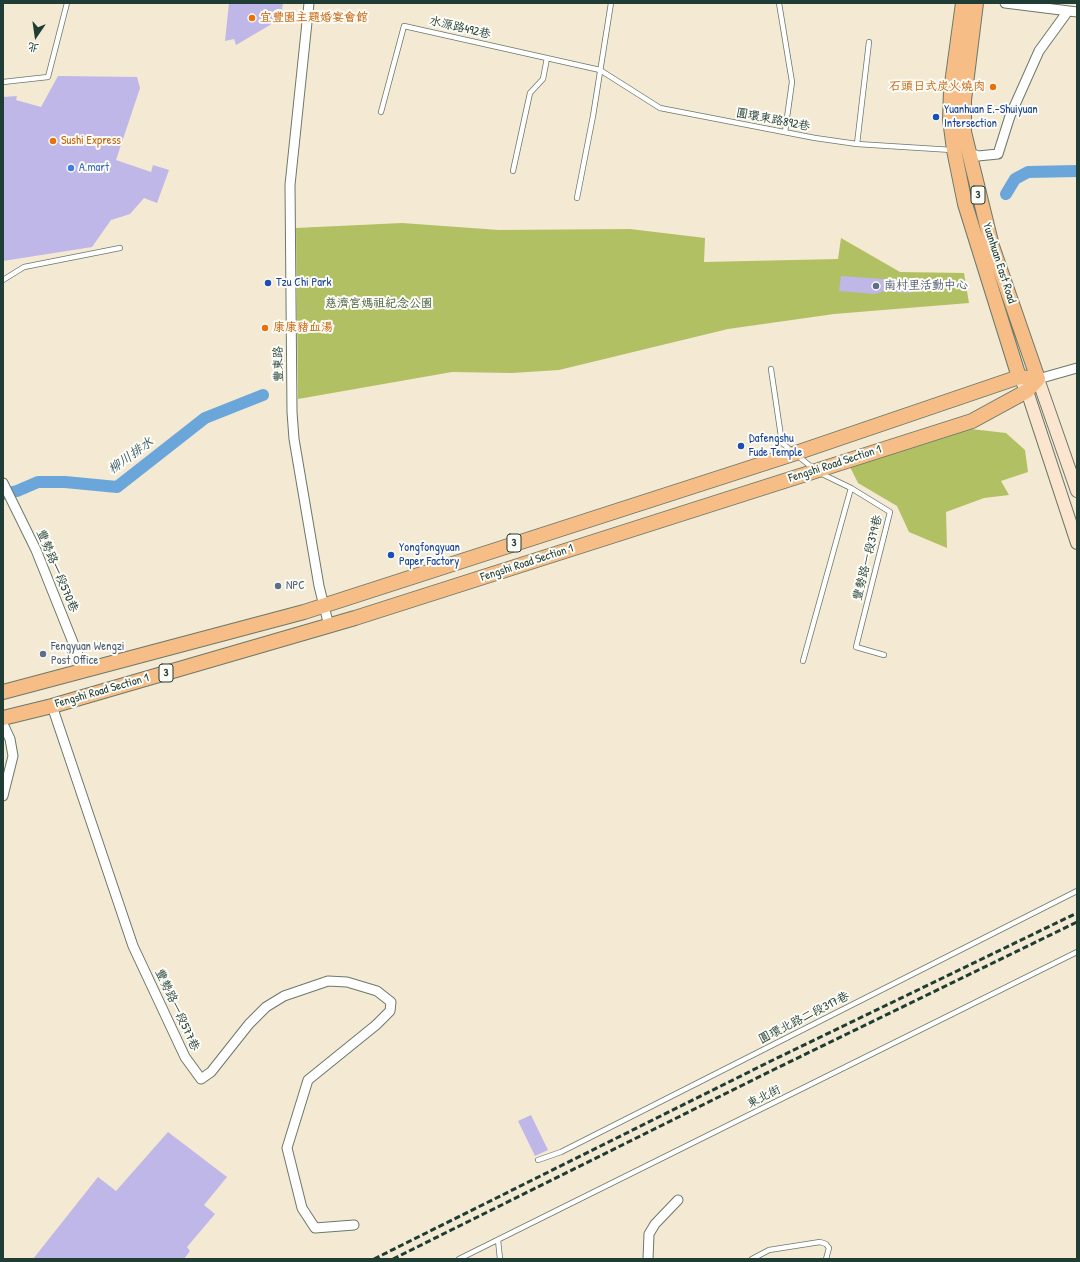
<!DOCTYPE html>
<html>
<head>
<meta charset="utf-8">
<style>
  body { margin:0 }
  #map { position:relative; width:1080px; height:1262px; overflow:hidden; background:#f4e9d2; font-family:"Patrick Hand","LXGW WenKai TC",sans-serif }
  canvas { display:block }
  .frame { position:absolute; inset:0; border:4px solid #1f3d34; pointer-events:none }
  .north { position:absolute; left:16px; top:16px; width:40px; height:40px; -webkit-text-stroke:3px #fdfcf7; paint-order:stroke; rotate:193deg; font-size:11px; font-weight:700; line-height:16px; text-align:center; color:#1f3d34 }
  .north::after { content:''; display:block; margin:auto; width:14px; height:18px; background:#1f3d34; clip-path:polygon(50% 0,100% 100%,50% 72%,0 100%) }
</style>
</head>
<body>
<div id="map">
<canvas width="1080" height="1262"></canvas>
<div class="frame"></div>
<div class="north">北</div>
</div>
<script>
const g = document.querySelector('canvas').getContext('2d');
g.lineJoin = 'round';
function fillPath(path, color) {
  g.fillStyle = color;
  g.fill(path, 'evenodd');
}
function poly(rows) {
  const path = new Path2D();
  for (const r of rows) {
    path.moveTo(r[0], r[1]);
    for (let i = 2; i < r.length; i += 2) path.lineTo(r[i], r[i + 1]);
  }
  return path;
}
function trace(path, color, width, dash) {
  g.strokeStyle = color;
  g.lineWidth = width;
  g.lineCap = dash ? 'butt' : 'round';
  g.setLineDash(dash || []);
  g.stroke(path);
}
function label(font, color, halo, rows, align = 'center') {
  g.font = font + ' "Patrick Hand","LXGW WenKai TC",sans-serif';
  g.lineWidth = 4;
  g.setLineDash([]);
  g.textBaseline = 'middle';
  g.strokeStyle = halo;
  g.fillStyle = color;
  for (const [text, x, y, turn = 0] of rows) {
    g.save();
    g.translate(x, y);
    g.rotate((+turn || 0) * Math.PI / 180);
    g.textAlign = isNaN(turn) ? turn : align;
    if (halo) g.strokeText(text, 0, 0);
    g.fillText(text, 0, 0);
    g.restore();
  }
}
const green = poly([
  [402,223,499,230,630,229,705,238,704,262,838,259,841,238,900,272,964,273,969,303,834,314,728,329,559,370,512,373,452,372,298,399,296,228],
  [971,429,1006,433,1025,450,1028,472,1001,481,1009,495,984,498,946,512,947,548,909,532,897,506,858,483,850,467,915,444]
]);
const canal = poly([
  [1006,194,1015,179,1028,172,1077,171],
  [3,494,17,491,38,482,65,482,117,487,205,418,263,395]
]);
const building = poly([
  [229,3,283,3,282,10,270,25,236,45,234,39,225,41],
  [58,76,137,77,140,88,116,160,151,172,153,165,169,170,157,203,144,198,130,214,111,220,92,247,3,261,3,97,17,96,16,100,41,107],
  [841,276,912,281,911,293,885,291,875,294,839,291],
  [531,1115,548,1150,535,1156,518,1121],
  [168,1132,227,1177,204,1205,215,1214,187,1247,190,1251,184,1259,33,1259,98,1177,116,1191]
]);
const lane = poly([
  [779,3,792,82,785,132],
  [3,82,48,77,67,3],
  [381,112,404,26,600,70,660,108,815,138,857,144,952,150],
  [857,144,869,42],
  [513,171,530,93,543,79,547,58],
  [577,198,593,116,611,3],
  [3,280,24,267,120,248],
  [771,369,782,443,814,469],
  [820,473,851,488,890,512,856,647,884,655],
  [803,661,851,488],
  [538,1160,561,1152,1077,891],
  [498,1240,500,1259],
  [459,1259,1077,952],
  [752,1259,769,1250,820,1242,826,1244,829,1248,826,1259]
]);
const street = poly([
  [309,3,290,185,292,412,294,439,319,586,329,626],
  [1005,3,1077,12],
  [968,152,978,156,998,154,1010,116,1039,51,1068,11],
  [1038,379,1077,368],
  [3,483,36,550,84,670],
  [52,706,133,946,185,1057,201,1079,211,1072,249,1024,266,1007,284,996,328,981,347,982,377,991,391,1002,390,1011,376,1025,308,1080,287,1148,302,1208,315,1228,354,1225],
  [3,724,10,739,13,756,3,796],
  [648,1259,649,1234,655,1224,678,1200]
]);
const secondary = poly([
  [1038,379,1077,491],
  [1023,384,1027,391,1077,543]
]);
const primary = poly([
  [963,3,951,91,950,119,954,150,965,204,1019,377],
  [976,3,964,100,964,132,992,246,1038,379],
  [3,692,304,612,793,454,1019,377,1038,379],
  [3,718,52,706,355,618,972,421,1027,391,1038,379]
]);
const rail = poly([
  [374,1259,773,1060,1077,913],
  [393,1259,775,1069,1077,922]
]);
const markers = [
  [252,18,4,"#e8710a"],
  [993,87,4,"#e8710a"],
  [936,117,4,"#1a4fb4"],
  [53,141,4,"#e8710a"],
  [71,168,4,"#3f7fe0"],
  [268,283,4,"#1a4fb4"],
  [876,286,4,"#5c6f8a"],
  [265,328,4,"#e8710a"],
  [741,446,4,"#1a4fb4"],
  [391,555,4,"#1a4fb4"],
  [278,586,4,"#5c6f8a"],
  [43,654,4,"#5c6f8a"]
];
const shields = [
  [978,195,14],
  [514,543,14],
  [166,673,14]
];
const shieldNames = [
  ["3",978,195],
  ["3",514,543],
  ["3",166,673]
];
const foodNames = [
  ["宜豐園主題婚宴會館",260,18],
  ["石頭日式炭火燒肉",985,87,"right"],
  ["Sushi Express",61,141],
  ["康康豬血湯",273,328]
];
const streetNames = [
  ["水源路492巷",460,28,13],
  ["圓環東路892巷",773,120,11],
  ["Yuanhuan East Road",999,263,72],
  ["豐東路",279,364,-91],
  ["Fengshi Road Section 1",835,464,-18],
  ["豐勢路一段379巷",868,558,-76],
  ["Fengshi Road Section 1",527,563,-18],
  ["豐勢路一段570巷",57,571,67],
  ["Fengshi Road Section 1",102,691,-16],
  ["豐勢路一段577巷",177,1010,65],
  ["圓環北路二段317巷",804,1018,-27],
  ["東北街",764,1097,-27]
];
const transitNames = [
  ["Yuanhuan E.-Shuiyuan",944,110],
  ["Intersection",944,124],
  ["Tzu Chi Park",276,283],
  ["Dafengshu",749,439],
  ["Fude Temple",749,453],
  ["Yongfongyuan",399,548],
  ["Paper Factory",399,562]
];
const shopNames = [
  ["A.mart",79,168]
];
const serviceNames = [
  ["南村里活動中心",884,286],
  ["NPC",286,586],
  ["Fengyuan Wengzi",51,647],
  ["Post Office",51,661]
];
const parkNames = [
  ["慈濟宮媽祖紀念公園",379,304]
];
const waterNames = [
  ["柳川排水",131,456,-36]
];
fillPath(green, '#b1c062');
trace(canal, '#6ba6db', 12);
fillPath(building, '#beb7e8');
trace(lane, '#6a796b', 6);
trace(street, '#6a796b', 11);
trace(secondary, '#6a796b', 14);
trace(primary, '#6a796b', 16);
trace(lane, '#fff', 4.5);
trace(street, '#fff', 9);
trace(secondary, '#fbe5cf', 12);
trace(primary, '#f6be86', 14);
trace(rail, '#1f3d34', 3, [6, 3]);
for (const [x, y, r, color] of markers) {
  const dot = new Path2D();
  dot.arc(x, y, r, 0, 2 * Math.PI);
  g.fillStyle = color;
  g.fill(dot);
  trace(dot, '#fdfcf7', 1.5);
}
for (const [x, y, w] of shields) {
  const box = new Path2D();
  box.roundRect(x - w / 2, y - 9, w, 18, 3);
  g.fillStyle = '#fdfcf7';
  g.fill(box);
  trace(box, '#1f3d34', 1);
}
label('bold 11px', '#1f3d34', null, shieldNames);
label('12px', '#c56008', '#fdfcf7', foodNames, 'left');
label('12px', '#1f3d34', '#fdfcf7', streetNames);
label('12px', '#164399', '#fdfcf7', transitNames, 'left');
label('12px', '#366cbe', '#fdfcf7', shopNames, 'left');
label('12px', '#4e5e75', '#fdfcf7', serviceNames, 'left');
label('12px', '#445e40', '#fdfcf7', parkNames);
label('italic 13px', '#365c66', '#fdfcf7', waterNames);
</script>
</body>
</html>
